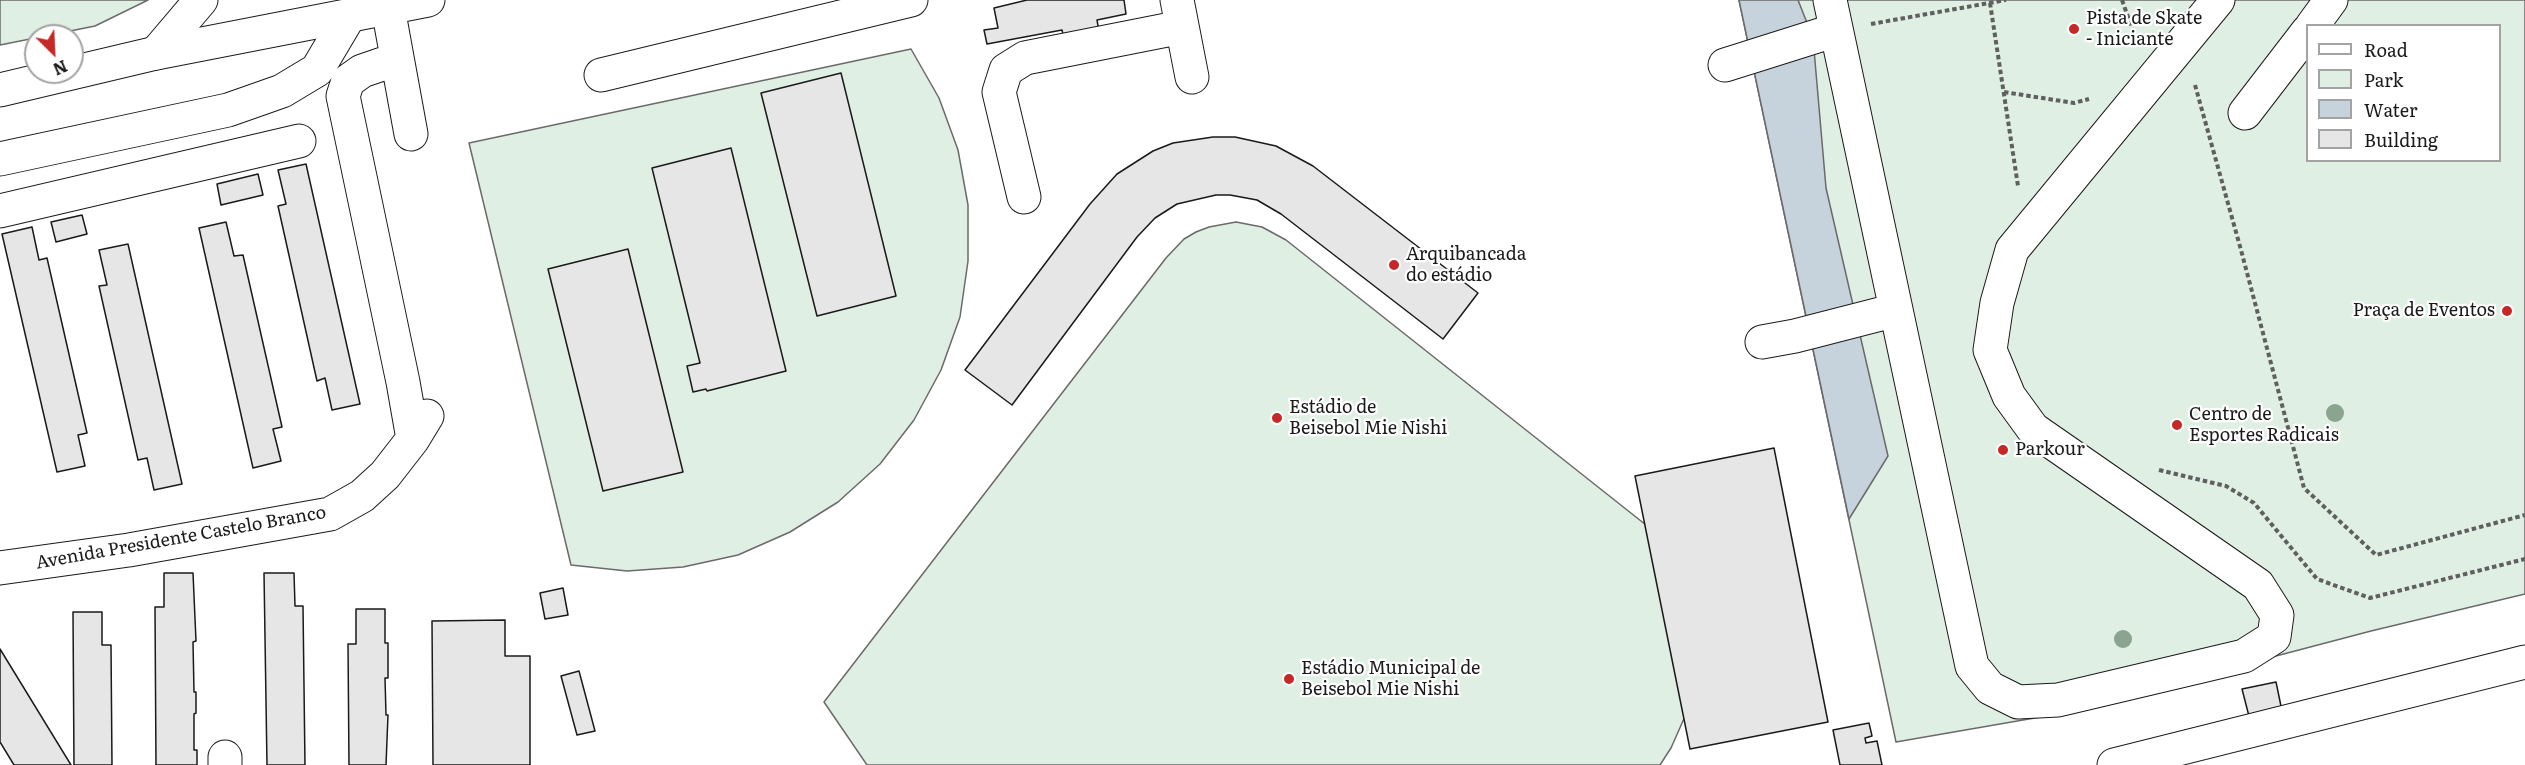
<!DOCTYPE html>
<html>
<head>
<meta charset="utf-8">
<style>
  body { margin:0 }
  #map { position:relative; width:2525px; height:765px; overflow:hidden; background:#fff; font-family:Literata,serif }
  canvas { display:block }
  .legend { position:absolute; left:2306px; top:24px; width:195px; height:138px; box-sizing:border-box; background:#fff; border:2px solid #a3a3a3; margin:0; padding:8px 10px; list-style:none; font-size:18px; color:#1a1a1a }
  .legend li { display:flex; align-items:center; gap:12px; height:30px }
  .legend b { width:30px; border:2px solid #a3a3a3 }
  .north { position:absolute; left:24px; top:24px; width:60px; height:60px; box-sizing:border-box; background:#fff; border:2px solid #a3a3a3; border-radius:50%; rotate:156deg; font-size:16px; font-weight:700; line-height:24px; text-align:center; color:#1a1a1a }
  .north::after { content:''; display:block; margin:auto; width:21px; height:27px; background:#c62828; clip-path:polygon(50% 0,100% 100%,50% 72%,0 100%) }
</style>
</head>
<body>
<div id="map">
<canvas width="2525" height="765"></canvas>
<ul class="legend">
<li><b style="height:8px;background:#fff"></b>Road</li>
<li><b style="height:16px;background:#e0efe3"></b>Park</li>
<li><b style="height:16px;background:#c6d2dc"></b>Water</li>
<li><b style="height:16px;background:#e6e6e6"></b>Building</li>
</ul>
<div class="north">N</div>
</div>
<script>
const g = document.querySelector('canvas').getContext('2d');
g.lineJoin = 'round';
function fillPath(path, color) {
  g.fillStyle = color;
  g.fill(path, 'evenodd');
}
function poly(rows) {
  const path = new Path2D();
  for (const r of rows) {
    path.moveTo(r[0], r[1]);
    for (let i = 2; i < r.length; i += 2) path.lineTo(r[i], r[i + 1]);
  }
  return path;
}
function trace(path, color, width, dash) {
  g.strokeStyle = color;
  g.lineWidth = width;
  g.lineCap = dash ? 'butt' : 'round';
  g.setLineDash(dash || []);
  g.stroke(path);
}
function label(font, color, halo, rows, align = 'center') {
  g.font = font + ' Literata,serif';
  g.lineWidth = 4.5;
  g.setLineDash([]);
  g.textBaseline = 'middle';
  g.strokeStyle = halo;
  g.fillStyle = color;
  for (const [text, x, y, turn = 0] of rows) {
    g.save();
    g.translate(x, y);
    g.rotate((+turn || 0) * Math.PI / 180);
    g.textAlign = isNaN(turn) ? turn : align;
    if (halo) g.strokeText(text, 0, 0);
    g.fillText(text, 0, 0);
    g.restore();
  }
}
const green = poly([
  [0,0,148,0,95,26,0,45,0,0],
  [1739,0,2525,0,2525,594,2371,631,2052,715,1896,742,1739,0],
  [2308,26,2500,26,2500,160,2308,160,2308,26],
  [911,49,939,98,958,150,968,205,968,261,960,317,941,370,914,420,880,464,838,502,790,532,738,555,683,567,627,571,571,565,469,143,911,49],
  [1236,222,1262,227,1286,240,1713,578,1694,696,1671,748,1660,765,867,765,824,702,1166,258,1184,239,1196,232,1209,227,1236,222]
]);
const water = poly([
  [1739,0,1798,0,1813,38,1826,188,1888,456,1849,519,1739,0]
]);
const building = poly([
  [1027,0,1124,0,1126,14,1097,20,1100,37,1065,44,1062,30,987,44,984,30,998,28,994,8,1027,0],
  [841,73,896,296,817,316,761,93,841,73],
  [1213,137,1235,137,1276,146,1313,166,1478,293,1443,339,1281,214,1257,200,1230,195,1216,195,1177,204,1155,218,1137,237,1012,405,965,370,1090,204,1117,174,1153,151,1173,143,1213,137],
  [731,148,786,371,707,391,706,389,693,392,687,366,700,363,652,168,731,148],
  [306,164,360,404,332,410,325,378,317,381,278,206,286,204,278,170,306,164],
  [258,174,263,195,221,205,217,184,258,174],
  [82,215,87,234,56,242,51,222,82,215],
  [226,222,234,256,243,255,282,427,273,429,281,461,253,468,199,228,226,222],
  [32,227,39,260,47,258,87,433,78,435,85,466,57,472,2,234,32,227],
  [128,244,182,484,154,490,147,458,138,460,99,286,107,285,99,250,128,244],
  [628,249,683,472,603,491,548,269,628,249],
  [1774,448,1828,722,1690,749,1635,476,1774,448],
  [164,573,193,573,196,641,193,642,194,692,196,692,196,713,194,714,194,750,197,750,197,765,156,765,155,607,164,607,164,573],
  [264,573,294,573,295,606,303,606,305,765,267,765,264,573],
  [563,588,568,615,545,619,540,593,563,588],
  [356,609,385,609,385,643,388,643,388,678,385,678,386,715,388,715,386,765,349,765,348,644,356,644,356,609],
  [73,612,102,612,102,645,111,645,112,765,74,765,73,612],
  [505,620,505,656,530,656,530,765,433,765,432,621,505,620],
  [0,649,71,765,14,765,0,742,0,649],
  [579,671,595,731,577,735,561,676,579,671],
  [2276,682,2282,711,2251,724,2242,689,2276,682],
  [1869,723,1872,736,1865,738,1866,743,1877,741,1882,765,1840,765,1833,730,1869,723]
]);
const path = poly([
  [2122,0,2137,42],
  [1990,3,2018,186],
  [1871,24,2006,0],
  [2195,85,2241,250,2304,488,2376,555,2525,515],
  [2004,92,2074,103,2089,99],
  [2159,470,2226,486,2254,503,2317,579,2370,598,2525,559]
]);
const minor = poly([
  [1177,0,1192,77],
  [1830,0,1972,666,1990,688,2018,702,2058,700,2244,656,2274,637,2277,615,2258,585,2033,429,2009,396,1990,350,1997,303,2012,250,2218,0],
  [388,8,411,134],
  [2312,26,2331,0],
  [156,53,201,0],
  [397,59,362,71,348,81,343,96,403,382,413,439],
  [1725,65,1836,30],
  [601,75,911,0],
  [2245,113,2308,31],
  [0,159,228,110,282,91,317,70,349,16],
  [1024,197,999,92,1006,70,1025,58,1182,27],
  [0,211,299,141],
  [1762,342,1795,336,1896,310],
  [0,568,129,550,330,514,362,496,385,475,413,439,427,416],
  [225,757,225,765]
]);
const highway = poly([
  [0,90,156,53,428,0],
  [2114,765,2525,662]
]);
const trees = [
  [2335,413],
  [2123,639]
];
const markers = [
  [2074,29,6,"#c62828"],
  [1394,265,6,"#c62828"],
  [2507,311,6,"#c62828"],
  [1277,418,6,"#c62828"],
  [2177,425,6,"#c62828"],
  [2003,450,6,"#c62828"],
  [1289,679,6,"#c62828"]
];
const poiNames = [
  ["Pista de Skate",2086,19],
  ["- Iniciante",2086,40],
  ["Arquibancada",1406,255],
  ["do estádio",1406,276],
  ["Praça de Eventos",2495,311,"right"],
  ["Estádio de",1289,408],
  ["Beisebol Mie Nishi",1289,429],
  ["Centro de",2189,415],
  ["Esportes Radicais",2189,436],
  ["Parkour",2015,450],
  ["Estádio Municipal de",1301,669],
  ["Beisebol Mie Nishi",1301,690]
];
const streetNames = [
  ["Avenida Presidente Castelo Branco",181,538,-10]
];
fillPath(green, '#e0efe3');
trace(green, '#6a6a6a', 1.5);
fillPath(water, '#c6d2dc');
trace(water, '#6a6a6a', 1.5);
fillPath(building, '#e6e6e6');
trace(building, '#1a1a1a', 1.5);
trace(minor, '#1a1a1a', 35);
trace(highway, '#1a1a1a', 35);
trace(path, '#5f5f5f', 4, [4.5, 3]);
trace(minor, '#fff', 33);
trace(highway, '#fff', 33);
g.fillStyle = '#8aa48f';
for (const [x, y] of trees) {
  g.beginPath();
  g.arc(x, y, 9, 0, 2 * Math.PI);
  g.fill();
}
for (const [x, y, r, color] of markers) {
  const dot = new Path2D();
  dot.arc(x, y, r, 0, 2 * Math.PI);
  g.fillStyle = color;
  g.fill(dot);
  trace(dot, '#fff', 2);
}
label('18px', '#1a1a1a', '#fff', poiNames, 'left');
label('18px', '#1a1a1a', '#fff', streetNames);
</script>
</body>
</html>
